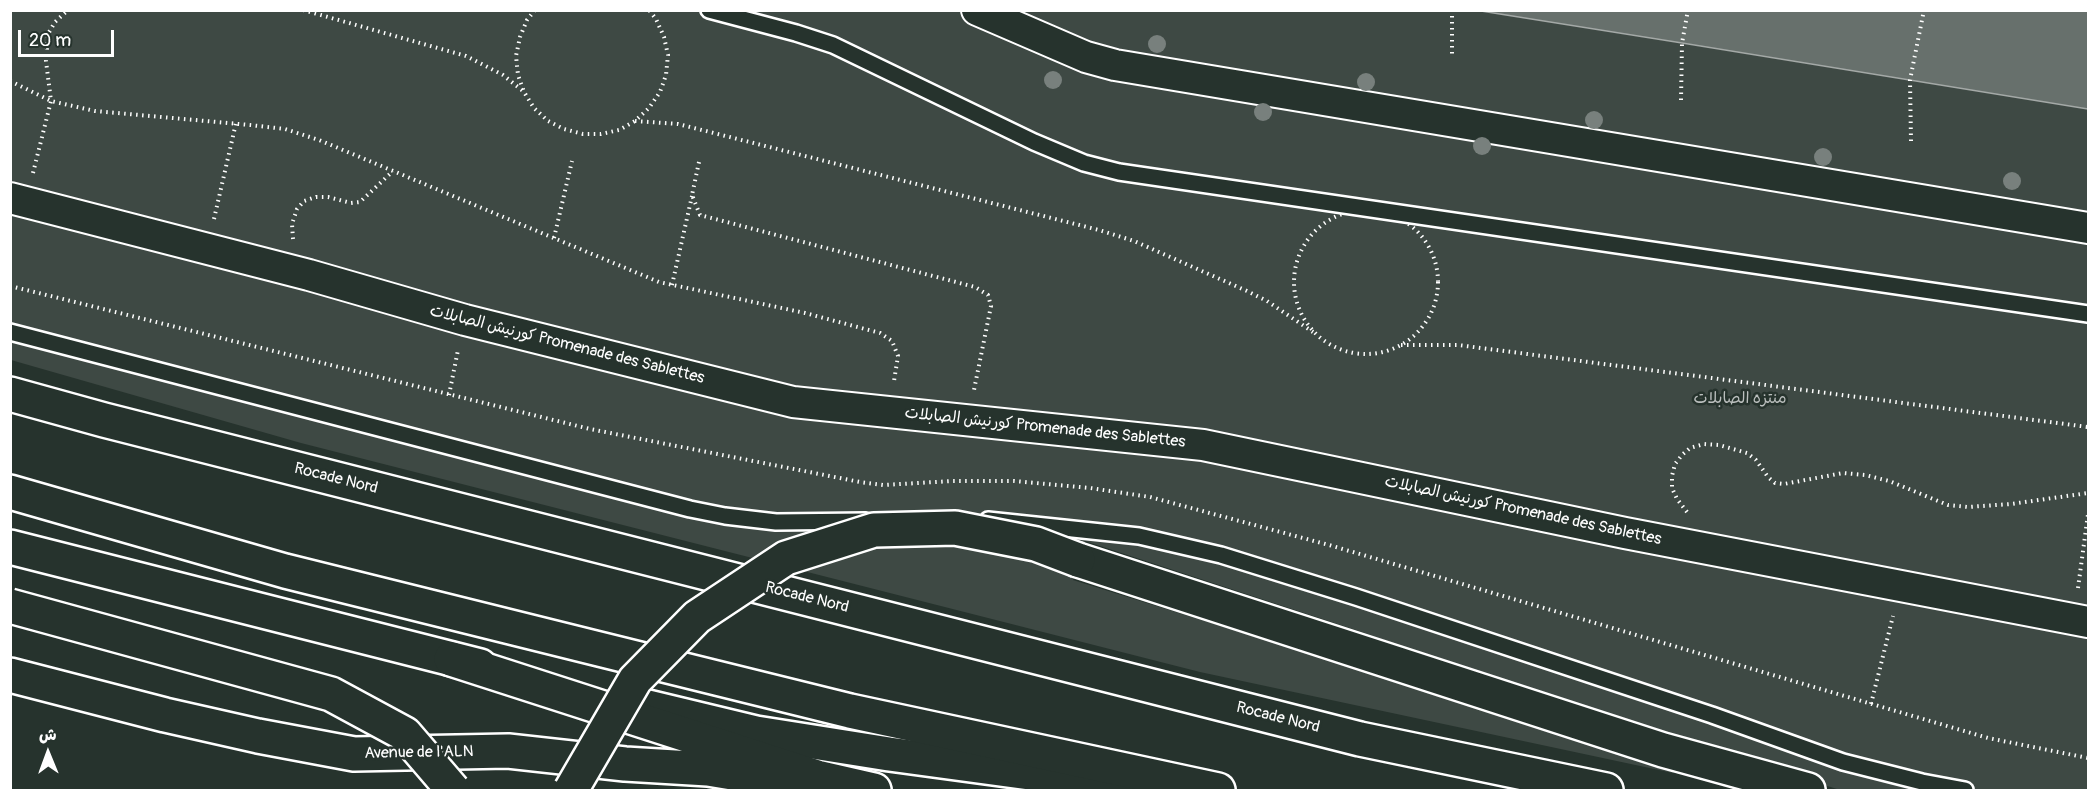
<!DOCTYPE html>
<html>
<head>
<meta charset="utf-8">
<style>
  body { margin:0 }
  #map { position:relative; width:2099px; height:801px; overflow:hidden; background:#26332d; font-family:Pangolin,"Playpen Sans Arabic",sans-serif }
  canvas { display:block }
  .frame { position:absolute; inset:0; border:12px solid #fff; pointer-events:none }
  .north { position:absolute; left:18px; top:723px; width:60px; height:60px; -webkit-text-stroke:4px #26332d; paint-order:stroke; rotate:359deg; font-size:16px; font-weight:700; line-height:24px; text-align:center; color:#fff }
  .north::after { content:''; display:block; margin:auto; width:21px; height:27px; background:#fff; clip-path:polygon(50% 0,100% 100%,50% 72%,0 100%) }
  .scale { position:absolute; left:18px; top:30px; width:96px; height:27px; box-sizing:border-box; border:3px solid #fff; border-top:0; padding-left:8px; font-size:18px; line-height:21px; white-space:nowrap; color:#fff; -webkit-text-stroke:4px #26332d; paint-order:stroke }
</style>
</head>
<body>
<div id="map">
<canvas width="2099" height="801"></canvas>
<div class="frame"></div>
<div class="north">ش</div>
<div class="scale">20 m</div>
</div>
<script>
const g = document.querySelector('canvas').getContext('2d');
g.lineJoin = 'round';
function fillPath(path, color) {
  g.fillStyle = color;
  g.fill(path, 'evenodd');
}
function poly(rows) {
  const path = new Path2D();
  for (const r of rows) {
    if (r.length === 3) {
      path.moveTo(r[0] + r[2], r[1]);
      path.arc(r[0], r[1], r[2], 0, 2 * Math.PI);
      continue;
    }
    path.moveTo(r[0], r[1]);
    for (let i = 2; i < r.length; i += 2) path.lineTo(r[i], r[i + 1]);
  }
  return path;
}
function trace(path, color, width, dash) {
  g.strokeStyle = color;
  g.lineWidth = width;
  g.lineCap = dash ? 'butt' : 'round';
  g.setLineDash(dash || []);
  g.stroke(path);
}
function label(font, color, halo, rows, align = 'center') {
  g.font = font + ' Pangolin,"Playpen Sans Arabic",sans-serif';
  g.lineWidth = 5;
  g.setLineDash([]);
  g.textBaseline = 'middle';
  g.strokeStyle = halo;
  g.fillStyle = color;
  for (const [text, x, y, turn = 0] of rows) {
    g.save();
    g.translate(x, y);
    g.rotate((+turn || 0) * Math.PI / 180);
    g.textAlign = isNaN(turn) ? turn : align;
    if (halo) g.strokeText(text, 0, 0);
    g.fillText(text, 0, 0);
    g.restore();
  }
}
const green = poly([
  [10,11,1481,11,2088,109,2088,790,1840,790,1522,689,1362,632,1085,541,1073,580,1677,768,1673,773,1200,672,301,443,11,360]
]);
const water = poly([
  [1481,11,2088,11,2088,109,1682,43,1481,11]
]);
const path = poly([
  [303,10,466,56,503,75,523,91],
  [535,10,527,20,520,37,516,56,518,75,524,92,534,108,548,121,564,129,583,134,601,134,619,130,635,121,649,108,660,92,666,75,668,55,664,37,656,19,649,10],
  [1224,10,1224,16],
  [1452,10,1452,58],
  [10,81,51,101,95,111,250,125,285,129,319,140,659,282,805,313,880,333,892,341,898,356,894,381],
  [1681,100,1682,43,1688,10],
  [635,121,678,124,1099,230,1134,241,1247,291,1267,301,1313,332],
  [1911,141,1910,80,1924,10],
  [699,162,692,195,700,215,975,287,988,295,991,306,974,390],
  [33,173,51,101,46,61,48,34,55,22,68,10],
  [1366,282,72],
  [214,219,236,123],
  [554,238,572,161],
  [293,239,292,224,297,209,304,201,316,197,328,197,351,203,360,202,393,171],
  [672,285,692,196],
  [10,286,590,429,860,482,883,485,953,481,1014,481,1090,488,1150,497,1329,545,1988,738,2088,758],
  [1401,345,1458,345,2088,427],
  [449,395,458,350],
  [1687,512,1677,499,1672,488,1672,476,1675,464,1682,455,1690,448,1704,444,1719,445,1747,453,1756,460,1768,477,1775,483,1784,484,1843,473,1865,475,1889,481,1948,505,1968,507,2011,504,2088,493],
  [2078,588,2088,514],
  [1871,704,1893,616]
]);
const lane = poly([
  [709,10,796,33,833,45,1034,142,1084,163,1119,172,2088,314],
  [10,332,690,509,725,516,776,522,866,521],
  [988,520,1139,536,1221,555,1356,597,1712,715,1843,762,1922,782,1965,790]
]);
const street = poly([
  [977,10,1086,57,1115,65,2088,228],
  [10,198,309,275,465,320,793,402,1203,445,1625,533,2088,622]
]);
const primary = poly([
  [10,547,480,666],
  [623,701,756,733,889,754,1156,790]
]);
const highway = poly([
  [10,394,104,420,1360,739,1606,790],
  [10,492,285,571,595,648,850,711,1218,790],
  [1078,560,1663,750,1808,790],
  [451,659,817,777,874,790],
  [10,675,165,715,258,736,354,754,508,751,625,764,708,769,835,790]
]);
const highwayBridge = poly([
  [10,606,331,694,405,734,453,790],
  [571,790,635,680,697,617,786,558,874,530,955,528,1036,544,1078,560]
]);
const trees = [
  [1157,44],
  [1053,80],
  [1366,82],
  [1263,112],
  [1594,120],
  [1482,146],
  [1823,157],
  [2012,181]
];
const streetNames = [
  ["كورنيش الصابلات Promenade des Sablettes",567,345,14],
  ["كورنيش الصابلات Promenade des Sablettes",1045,428,6],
  ["Rocade Nord",336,479,14],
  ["كورنيش الصابلات Promenade des Sablettes",1523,511,12],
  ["Rocade Nord",807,598,14],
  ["Rocade Nord",1278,718,14],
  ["Avenue de l'ALN",419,753,-1]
];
const parkNames = [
  ["منتزه الصابلات",1740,399]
];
fillPath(green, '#3e4944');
fillPath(water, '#67706c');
trace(water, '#a4a9a7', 1.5);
trace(lane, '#fff', 20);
trace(street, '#fff', 34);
trace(primary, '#fff', 38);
trace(highway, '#fff', 38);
trace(path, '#fff', 4, [1.5, 4.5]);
trace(lane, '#26332d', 15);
trace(street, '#26332d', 30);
trace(primary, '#26332d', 33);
trace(highway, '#26332d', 33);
trace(highwayBridge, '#fff', 38, []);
trace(highwayBridge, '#26332d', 33);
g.fillStyle = '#78807d';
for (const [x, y] of trees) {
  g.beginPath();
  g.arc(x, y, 9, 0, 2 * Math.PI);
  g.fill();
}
label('16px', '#fff', '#26332d', streetNames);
label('16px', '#bbbfbe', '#26332d', parkNames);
</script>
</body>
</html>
